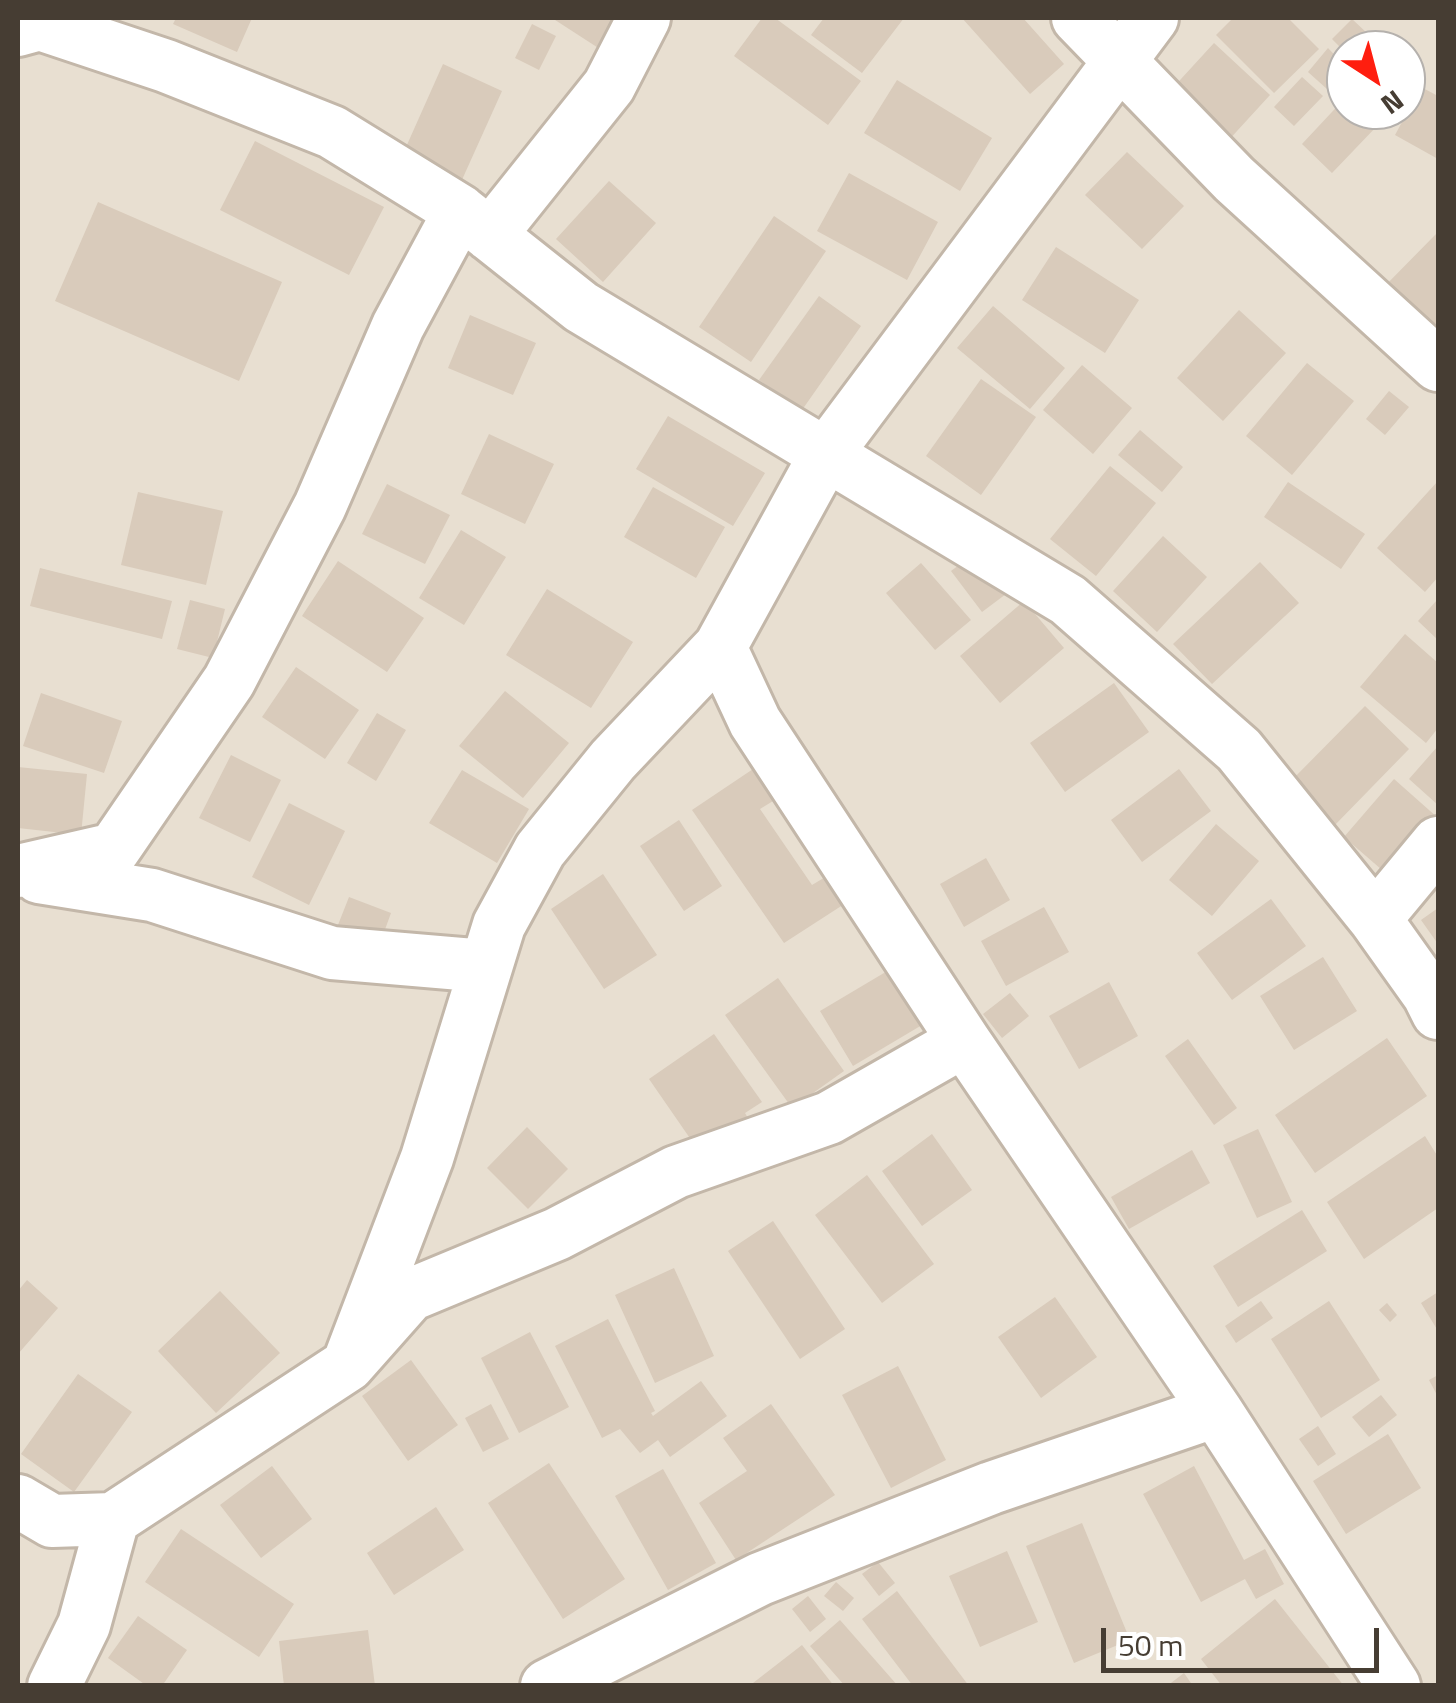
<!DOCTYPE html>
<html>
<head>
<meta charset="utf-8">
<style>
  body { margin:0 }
  #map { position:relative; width:1456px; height:1703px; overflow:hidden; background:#f4ede4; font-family:"Titillium Web",sans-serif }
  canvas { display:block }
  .frame { position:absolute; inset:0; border:20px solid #463d33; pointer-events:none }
  .north { position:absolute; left:1326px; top:30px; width:100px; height:100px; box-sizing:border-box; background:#fff; border:2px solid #b5b1ad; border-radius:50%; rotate:144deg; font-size:28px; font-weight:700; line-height:40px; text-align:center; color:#463d33 }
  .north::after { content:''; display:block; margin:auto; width:35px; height:45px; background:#ff1e0f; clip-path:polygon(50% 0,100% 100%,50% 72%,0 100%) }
  .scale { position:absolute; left:1101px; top:1628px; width:278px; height:45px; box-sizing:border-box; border:5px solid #463d33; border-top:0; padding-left:12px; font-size:30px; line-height:35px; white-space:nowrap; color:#463d33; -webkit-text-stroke:8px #fff; paint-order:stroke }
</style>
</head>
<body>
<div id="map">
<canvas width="1456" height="1703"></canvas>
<div class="frame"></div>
<div class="north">N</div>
<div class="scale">50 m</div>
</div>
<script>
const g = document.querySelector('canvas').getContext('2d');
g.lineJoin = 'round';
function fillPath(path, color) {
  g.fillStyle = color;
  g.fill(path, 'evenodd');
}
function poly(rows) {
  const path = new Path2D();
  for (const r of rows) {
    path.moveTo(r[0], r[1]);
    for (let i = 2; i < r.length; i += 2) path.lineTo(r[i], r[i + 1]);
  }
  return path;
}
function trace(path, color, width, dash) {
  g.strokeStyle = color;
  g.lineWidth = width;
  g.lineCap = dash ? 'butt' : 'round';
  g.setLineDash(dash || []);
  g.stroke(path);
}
const residential = poly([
  [18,18,1438,18,1438,1685,18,1685],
  [1346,50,1406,50,1406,110,1346,110]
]);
const building = poly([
  [176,18,252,18,237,52,173,24],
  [552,18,625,18,603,51],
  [762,18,775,18,861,81,828,125,734,56],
  [824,18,904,18,862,73,811,35],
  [962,18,1023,18,1064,64,1030,94],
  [1233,18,1288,18,1319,49,1274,93,1216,35],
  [1352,19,1385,50,1346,50,1346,53,1332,39],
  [532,24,556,36,539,70,515,58],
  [1214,43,1270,95,1226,143,1170,91],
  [1328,48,1346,67,1327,89,1308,72],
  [443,64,502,91,461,182,402,156],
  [1302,77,1323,96,1294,126,1274,107],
  [897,80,992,138,960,191,864,133],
  [1421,87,1438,96,1438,159,1395,135],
  [1346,97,1346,110,1359,110,1377,126,1332,173,1302,144],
  [255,141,384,207,349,275,220,210],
  [1127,152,1184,206,1142,249,1085,195],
  [849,173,938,222,907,280,817,231],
  [609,181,656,223,603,282,556,239],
  [98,202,282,282,239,381,55,301],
  [774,216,826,251,751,362,699,327],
  [1438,232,1438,321,1425,335,1380,291],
  [1056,247,1139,300,1105,353,1022,300],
  [819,296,861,326,802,410,759,380],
  [993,306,1065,368,1030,409,957,348],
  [1239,310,1286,353,1223,421,1177,378],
  [470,315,536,343,513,395,448,368],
  [1307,363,1354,401,1292,475,1246,436],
  [1082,365,1132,408,1093,454,1043,410],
  [981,379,1036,417,981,495,926,456],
  [1389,391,1409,407,1385,435,1366,419],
  [668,416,765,473,733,526,636,469],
  [1140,430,1183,467,1162,492,1118,455],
  [489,434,554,464,525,524,461,494],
  [1110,466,1156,503,1096,576,1050,539],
  [1438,481,1438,577,1425,592,1377,548],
  [1288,482,1365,534,1341,569,1264,517],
  [387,484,450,515,425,564,362,534],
  [653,487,725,527,696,578,624,537],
  [138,492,223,511,206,585,121,565],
  [461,530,506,557,464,625,419,598],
  [1163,536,1207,577,1157,632,1113,591],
  [975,553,1006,594,982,612,951,571],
  [338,561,424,618,387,672,302,616],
  [1260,562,1299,603,1212,684,1173,644],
  [921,563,971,620,935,650,886,593],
  [40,568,172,601,162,639,30,606],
  [547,589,633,642,591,708,506,655],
  [1438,599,1438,640,1418,621],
  [190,600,225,609,213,658,177,649],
  [1024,601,1064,648,1000,703,960,656],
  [1405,634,1438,663,1438,728,1426,743,1360,687],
  [296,667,359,710,325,759,262,717],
  [1114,683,1149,732,1065,792,1030,743],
  [505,691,569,743,523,798,459,746],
  [41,693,122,721,104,773,23,746],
  [1365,706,1409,749,1333,827,1289,783],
  [377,713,406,730,376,781,347,763],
  [1438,746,1438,805,1409,779],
  [231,755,281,780,250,842,199,818],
  [765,761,786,793,760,809,812,885,832,873,849,901,784,943,692,810],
  [18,767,87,774,81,835,18,828],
  [1179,769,1211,811,1142,862,1111,820],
  [462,770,529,809,497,863,429,823],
  [1394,779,1438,818,1389,876,1344,837],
  [289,803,345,831,309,905,252,877],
  [679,820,722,886,684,911,640,846],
  [1216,824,1259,861,1212,916,1169,880],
  [986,858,1010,900,964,927,940,884],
  [603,874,657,955,604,989,551,909],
  [349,897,391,913,379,946,336,930],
  [1271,899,1306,946,1232,1000,1197,953],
  [1044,907,1069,952,1006,986,981,941],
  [1438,908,1438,944,1421,920],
  [1323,957,1357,1011,1294,1050,1260,996],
  [889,970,922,1025,853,1066,820,1011],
  [778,978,844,1071,792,1108,725,1015],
  [1109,982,1138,1036,1079,1069,1049,1016],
  [1010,993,1029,1016,1002,1038,983,1014],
  [714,1034,762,1102,745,1113,753,1127,696,1147,649,1079],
  [1387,1038,1427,1096,1315,1173,1275,1115],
  [1188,1039,1237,1108,1214,1125,1165,1056],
  [527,1127,568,1169,528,1209,487,1168],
  [1258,1129,1292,1202,1257,1218,1223,1145],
  [932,1134,972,1190,922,1226,882,1171],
  [1425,1136,1438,1157,1438,1208,1364,1259,1327,1202],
  [1192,1150,1210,1183,1129,1229,1111,1197],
  [867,1175,934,1264,882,1303,815,1215],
  [1302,1210,1327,1251,1238,1307,1213,1266],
  [773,1221,845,1329,800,1359,728,1251],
  [674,1268,714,1356,655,1383,615,1295],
  [27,1280,58,1308,18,1354,18,1291],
  [220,1291,280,1353,216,1413,158,1351],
  [1438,1292,1438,1331,1421,1303],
  [1055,1297,1097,1357,1041,1398,998,1337],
  [1261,1301,1273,1318,1236,1343,1225,1326],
  [1329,1301,1380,1380,1321,1418,1271,1339],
  [1387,1303,1397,1315,1390,1322,1379,1310],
  [608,1319,655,1411,651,1413,653,1416,701,1381,727,1416,670,1457,658,1440,640,1453,620,1429,602,1438,555,1346],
  [530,1332,569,1407,519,1433,481,1358],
  [411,1360,458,1425,408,1461,362,1396],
  [898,1366,946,1460,891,1488,842,1395],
  [78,1374,132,1412,74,1492,21,1454],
  [1438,1375,1438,1397,1429,1380],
  [1381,1395,1397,1415,1369,1437,1352,1417],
  [491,1404,509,1439,483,1452,465,1418],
  [771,1404,835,1495,736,1560,699,1503,747,1471,723,1438],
  [1318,1426,1336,1454,1318,1466,1299,1439],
  [1388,1434,1421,1488,1346,1534,1313,1481],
  [549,1463,625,1579,563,1619,488,1503],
  [272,1466,312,1519,261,1558,220,1505],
  [1194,1466,1244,1560,1265,1549,1284,1584,1256,1599,1245,1579,1201,1602,1143,1494],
  [663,1469,716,1563,668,1590,615,1496],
  [436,1507,464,1550,394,1595,367,1553],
  [1082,1523,1130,1640,1074,1663,1026,1546],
  [181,1529,294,1604,259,1657,145,1582],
  [1007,1551,1038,1622,980,1647,949,1576],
  [878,1562,895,1583,879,1596,862,1574],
  [836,1582,854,1598,843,1611,824,1596],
  [897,1591,969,1686,913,1686,862,1619],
  [808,1596,826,1619,810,1632,792,1609],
  [1275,1599,1344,1686,1222,1686,1201,1659],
  [138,1616,187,1650,162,1686,147,1686,108,1658],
  [840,1620,898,1686,845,1686,810,1646],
  [368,1630,375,1686,284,1686,279,1641],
  [802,1645,834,1686,755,1686,753,1683],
  [1184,1673,1193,1686,1167,1686]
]);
const minor = poly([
  [1078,18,1234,179,1438,365],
  [18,30,40,24,166,66,332,132,460,211,581,307,1068,600,1239,750,1375,919,1429,995,1438,1013],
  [490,235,609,86,644,18],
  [720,647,755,722,964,1041,1216,1411,1394,1686],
  [18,871,114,849,229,681,320,506,398,326,460,211],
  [39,877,152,895,332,953,485,966],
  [1375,919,1438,843],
  [348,1365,427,1158,499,925,540,850,613,760,720,647,826,454,1152,18],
  [18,1501,52,1521,113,1519,348,1365,410,1295,557,1234,676,1172,829,1118,964,1041],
  [54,1686,84,1625,113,1519],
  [547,1686,760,1579,991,1488,1216,1411]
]);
fillPath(residential, '#e8dfd1');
fillPath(building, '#d9cbbb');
trace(minor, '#c3b7a9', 58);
trace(minor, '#fff', 52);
</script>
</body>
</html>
